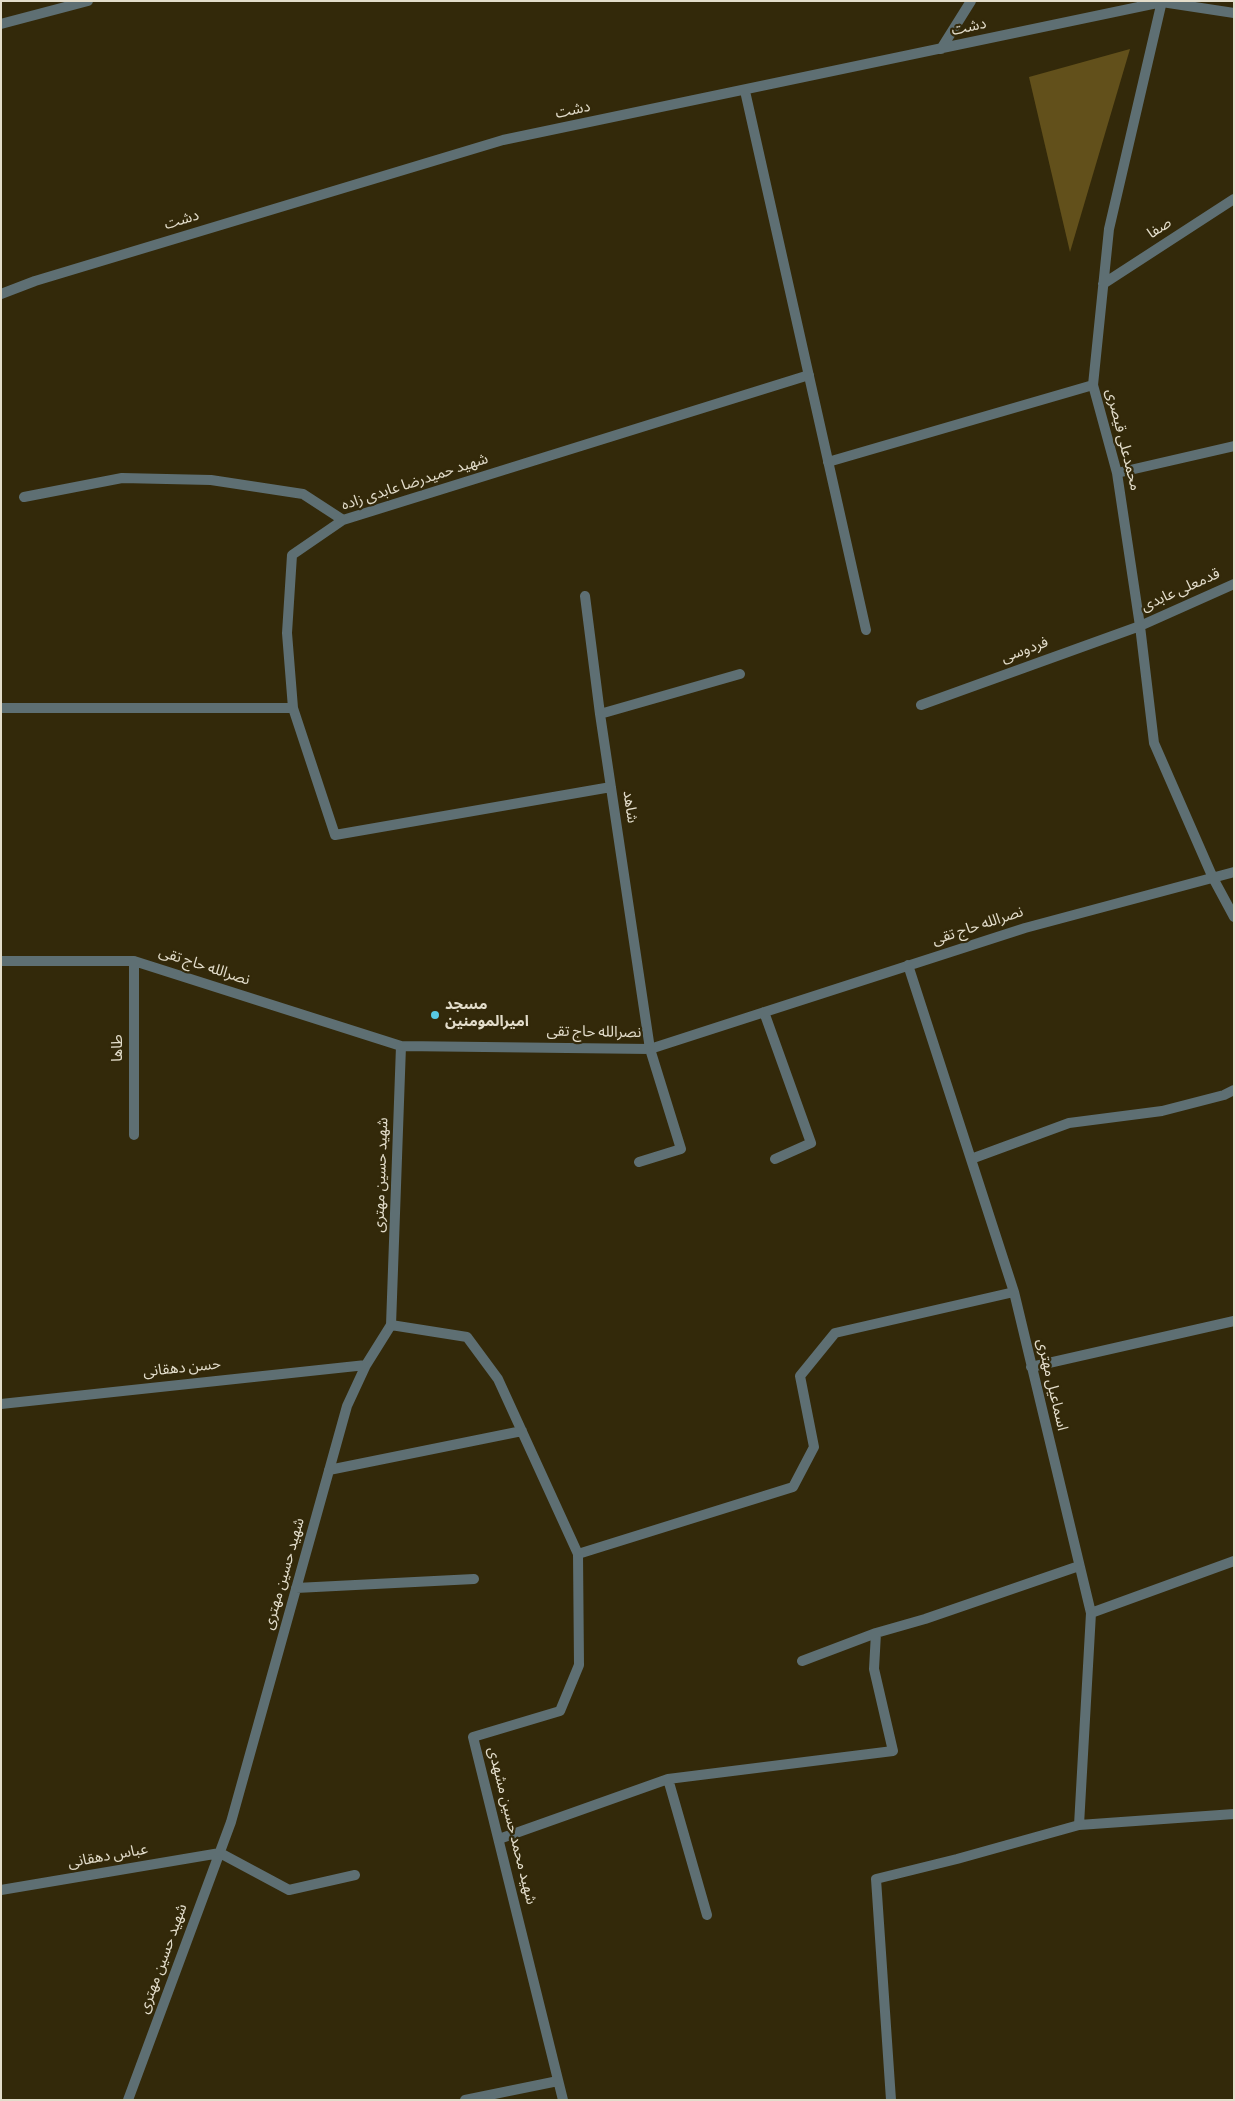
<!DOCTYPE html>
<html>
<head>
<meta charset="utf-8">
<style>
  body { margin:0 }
  #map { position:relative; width:1235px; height:2101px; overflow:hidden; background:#33290a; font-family:"Source Sans 3",sans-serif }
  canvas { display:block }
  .frame { position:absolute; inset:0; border:2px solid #e3ddcb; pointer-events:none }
</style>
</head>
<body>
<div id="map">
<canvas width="1235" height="2101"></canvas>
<div class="frame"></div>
</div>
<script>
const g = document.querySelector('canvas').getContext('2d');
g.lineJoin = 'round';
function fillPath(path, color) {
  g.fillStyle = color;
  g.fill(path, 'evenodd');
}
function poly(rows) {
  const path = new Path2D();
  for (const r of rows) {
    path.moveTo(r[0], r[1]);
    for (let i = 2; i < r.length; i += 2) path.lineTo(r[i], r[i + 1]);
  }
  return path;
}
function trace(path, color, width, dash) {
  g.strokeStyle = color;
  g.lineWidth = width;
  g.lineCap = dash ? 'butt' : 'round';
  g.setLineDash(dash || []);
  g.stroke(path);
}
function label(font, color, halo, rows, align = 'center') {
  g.font = font + ' "Source Sans 3","Noto Sans Arabic",sans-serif';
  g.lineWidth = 4.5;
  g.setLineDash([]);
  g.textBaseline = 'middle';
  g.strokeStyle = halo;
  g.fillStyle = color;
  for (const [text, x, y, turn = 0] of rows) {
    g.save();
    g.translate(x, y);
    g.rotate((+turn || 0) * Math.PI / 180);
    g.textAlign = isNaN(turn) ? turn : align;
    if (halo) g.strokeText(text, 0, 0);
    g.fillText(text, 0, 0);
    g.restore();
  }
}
const green = poly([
  [1130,49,1070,252,1029,77]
]);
const street = poly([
  [1162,1,1109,229,1093,385,1117,473,1140,626,1154,743,1213,878,1234,917],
  [1,24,88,1],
  [941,49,971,1],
  [745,91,866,630],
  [1103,284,1234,199],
  [1,294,35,281,503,140,1162,2,1234,13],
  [828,462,1093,385],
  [1117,473,1234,446],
  [24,497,122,478,211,480,303,494,343,520],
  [585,596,600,714],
  [921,705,1140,626,1234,584],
  [1,708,293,708],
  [611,787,335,835,293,708,287,633,292,555,343,520,809,375],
  [1,961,134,961,401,1046,650,1049,1025,928,1234,872],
  [908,965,1014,1292,1091,1613,1079,1825],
  [764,1012,811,1143,775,1159],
  [134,1135,134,961],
  [971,1159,1069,1123,1162,1111,1224,1095,1234,1090],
  [639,1162,681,1149,650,1049,600,714,740,674],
  [391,1325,467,1337,498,1379,578,1554,579,1665,560,1711,473,1737,563,2100],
  [1031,1367,1234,1321],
  [1,1404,366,1365],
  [329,1470,522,1431],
  [578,1554,793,1487,814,1447,800,1376,835,1333,1014,1292],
  [296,1588,474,1579],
  [1091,1613,1234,1561],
  [802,1661,876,1633],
  [499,1839,668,1779],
  [1,1890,220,1853,289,1890,355,1875],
  [707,1915,668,1779,893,1751,874,1669,876,1633,925,1619,1079,1566],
  [128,2100,231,1822,347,1406,366,1365,391,1325,401,1046],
  [465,2100,558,2081],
  [891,2100,876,1879,957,1859,1079,1825,1234,1814]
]);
const markers = [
  [435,1015,5,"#58c9e3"]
];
const streetNames = [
  ["دشت",969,28,-12],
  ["دشت",573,111,-12],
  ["دشت",182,221,-17],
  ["صفا",1160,229,-33],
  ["محمدعلی قیصری",1122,440,76],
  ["شهید حمیدرضا عابدی زاده",415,483,-18],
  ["قدمعلی عابدی",1181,591,-24],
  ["فردوسی",1025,651,-20],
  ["شاهد",629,807,82],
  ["نصرالله حاج تقی",978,927,-18],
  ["نصرالله حاج تقی",204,967,18],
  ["نصرالله حاج تقی",594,1033,1],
  ["طاها",119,1048,-90],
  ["شهید حسین مهتری",382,1175,-88],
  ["حسن دهقانی",182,1369,-6],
  ["اسماعیل مهتری",1051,1385,77],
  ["شهید حسین مهتری",285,1574,-74],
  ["شهید محمد حسین مشهدی",511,1826,76],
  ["عباس دهقانی",108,1857,-10],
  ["شهید حسین مهتری",164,1959,-70]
];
const poiNames = [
  ["مسجد",445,1006],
  ["امیرالمومنین",445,1023]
];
fillPath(green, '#62501b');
trace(street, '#5e6f73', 10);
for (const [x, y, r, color] of markers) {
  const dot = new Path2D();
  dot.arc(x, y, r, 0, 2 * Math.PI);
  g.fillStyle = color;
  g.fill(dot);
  trace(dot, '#33290a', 2);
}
label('15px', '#e3ddcb', '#33290a', streetNames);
label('bold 15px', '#e3ddcb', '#33290a', poiNames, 'left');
</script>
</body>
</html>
